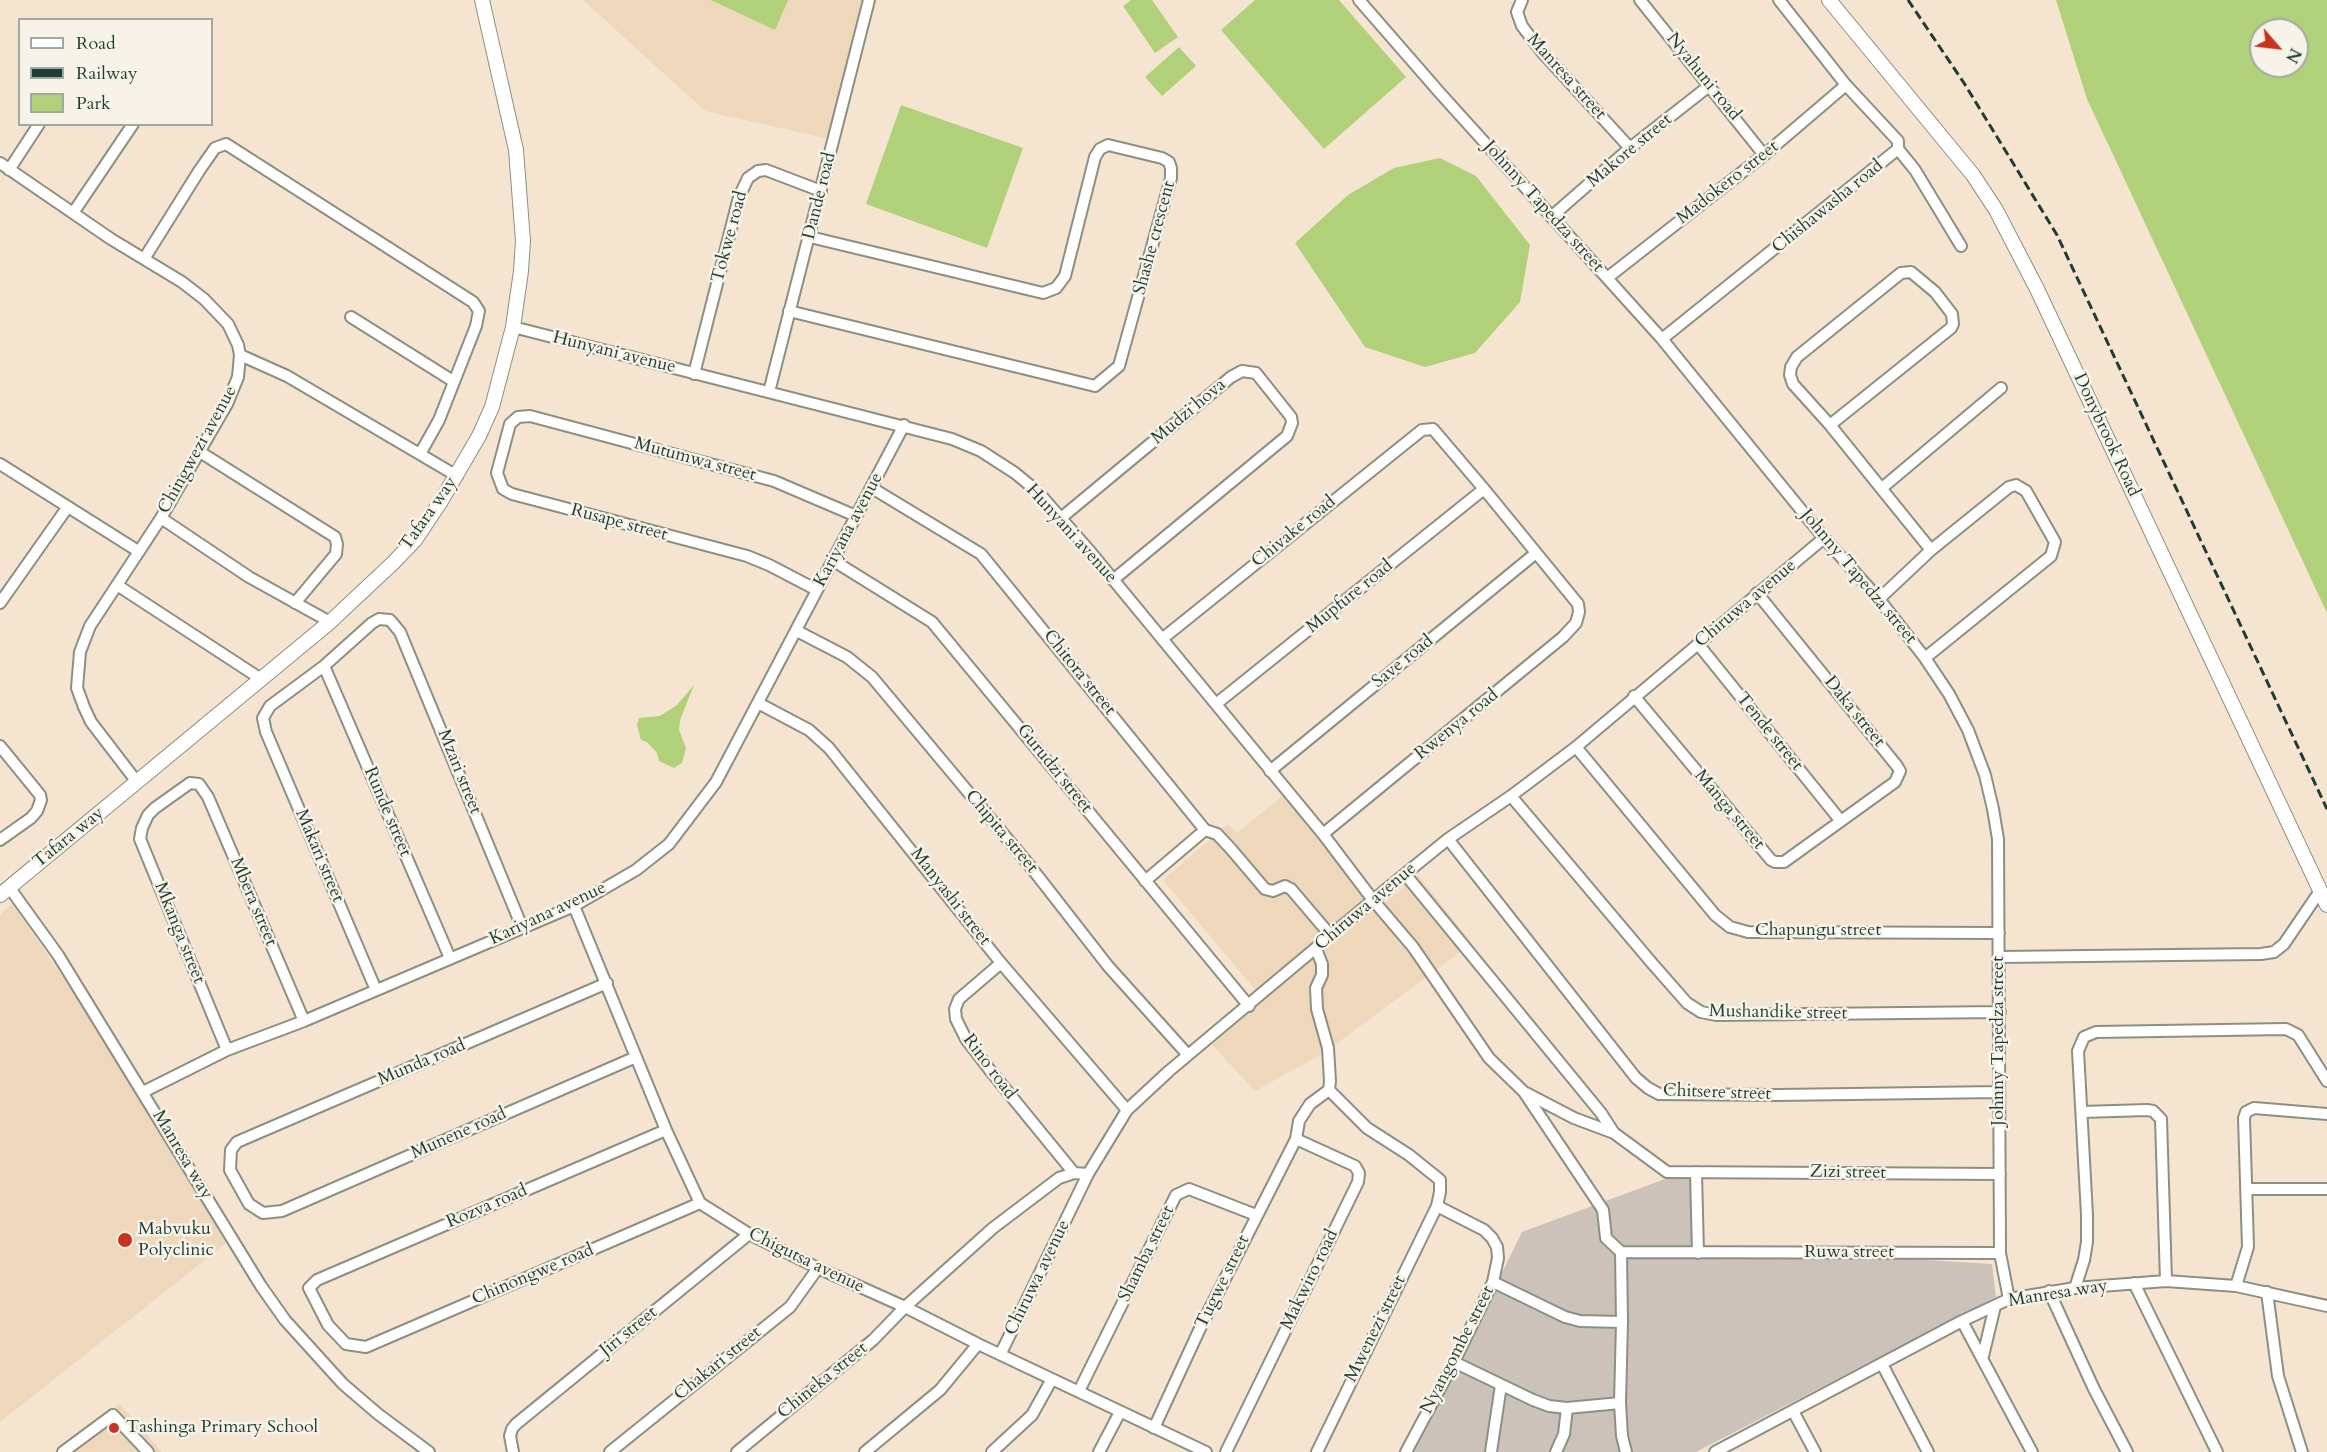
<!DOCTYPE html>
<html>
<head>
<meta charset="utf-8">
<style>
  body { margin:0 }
  #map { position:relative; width:2327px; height:1452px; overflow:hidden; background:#f5e5d0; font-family:Cardo,serif }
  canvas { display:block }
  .legend { position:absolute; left:18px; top:18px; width:195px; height:108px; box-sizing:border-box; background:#f7f3e8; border:2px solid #a1aaa0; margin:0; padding:8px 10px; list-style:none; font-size:18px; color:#1f3d34 }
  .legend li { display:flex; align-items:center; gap:12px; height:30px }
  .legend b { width:30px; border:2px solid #a1aaa0 }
  .north { position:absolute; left:2249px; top:18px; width:60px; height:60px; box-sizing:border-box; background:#f7f3e8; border:2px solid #a1aaa0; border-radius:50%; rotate:118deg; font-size:16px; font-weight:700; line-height:24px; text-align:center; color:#1f3d34 }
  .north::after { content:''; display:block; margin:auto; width:21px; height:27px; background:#c8321e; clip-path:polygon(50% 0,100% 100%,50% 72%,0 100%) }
</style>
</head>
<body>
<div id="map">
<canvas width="2327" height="1452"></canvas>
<ul class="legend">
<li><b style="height:8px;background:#fff"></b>Road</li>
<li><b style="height:8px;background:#1f3d34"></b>Railway</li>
<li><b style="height:16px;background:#b0d179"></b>Park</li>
</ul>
<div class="north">N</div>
</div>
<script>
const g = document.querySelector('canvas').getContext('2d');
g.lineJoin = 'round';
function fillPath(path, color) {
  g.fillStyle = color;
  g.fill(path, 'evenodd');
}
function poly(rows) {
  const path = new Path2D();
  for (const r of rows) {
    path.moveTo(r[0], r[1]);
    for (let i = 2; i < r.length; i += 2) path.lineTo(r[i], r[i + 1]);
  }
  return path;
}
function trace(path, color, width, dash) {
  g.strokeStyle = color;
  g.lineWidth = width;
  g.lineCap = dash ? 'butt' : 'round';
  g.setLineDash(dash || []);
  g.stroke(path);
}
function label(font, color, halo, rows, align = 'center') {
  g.font = font + ' Cardo,serif';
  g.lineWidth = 5;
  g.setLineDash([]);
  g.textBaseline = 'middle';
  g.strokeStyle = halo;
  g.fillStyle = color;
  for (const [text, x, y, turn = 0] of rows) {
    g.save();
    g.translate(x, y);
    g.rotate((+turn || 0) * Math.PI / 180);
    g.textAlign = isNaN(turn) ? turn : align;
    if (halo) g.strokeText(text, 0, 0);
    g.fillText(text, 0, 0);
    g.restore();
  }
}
const built = poly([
  [583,0,865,0,829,139,705,111],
  [1286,793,1378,909,1418,875,1472,943,1324,1053,1255,1091,1212,1045,1264,1000,1163,880,1228,824,1237,833],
  [12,904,128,1071,234,1237,0,1422,0,915],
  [120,1404,162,1452,56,1452]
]);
const industrial = poly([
  [1694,1178,1696,1246,1992,1264,1996,1297,1696,1452,1414,1452,1522,1232,1665,1179]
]);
const green = poly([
  [711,0,788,0,775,30],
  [1131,0,1152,0,1178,37,1155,53,1123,6],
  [1255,0,1339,0,1406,77,1324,149,1221,30],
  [2056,0,2327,0,2327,613,2087,99],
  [2261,30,2297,30,2297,66,2261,66],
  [1179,47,1196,66,1162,96,1145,77],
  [901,105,1023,148,987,248,866,204],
  [1440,158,1476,176,1530,245,1520,302,1475,353,1425,367,1365,347,1295,243,1348,195,1394,168],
  [694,685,680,720,679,730,686,748,682,763,674,768,659,761,657,753,647,742,641,740,637,725,639,718,660,716,677,705]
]);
const minor = poly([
  [1359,0,1440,93,1662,339,1824,538,1879,599,1925,658,1949,694,1968,730,1985,775,1993,809,1998,839,2000,1253,2009,1299],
  [1522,0,1517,12,1522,26,1542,52,1630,148],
  [1640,0,1764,155],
  [1898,149,1915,170,1961,246],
  [0,163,111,239,182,282,204,299,228,324,238,345,240,355,238,377,227,404,161,518,90,626,80,652,77,688,84,707,91,722,137,782],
  [9,170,39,124],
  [73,213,133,124],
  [1551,217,1630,148,1709,86],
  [144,259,199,171,215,148,226,144,473,302,479,311,476,326,439,420,420,454],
  [1607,278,1764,155,1846,85],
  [789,311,1095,386,1119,366,1171,178,1171,168,1169,162,1162,158,1108,145,1100,149,1095,157,1065,276,1056,288,1043,293,810,237],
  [351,317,453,381],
  [513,327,952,439,981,451,1015,473,1038,492,1088,549,1323,834,1373,900,1413,947,1489,1058,1524,1092,1603,1210,1606,1238,1621,1252],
  [1662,339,1898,149,1898,141,1846,85,1779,0],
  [240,355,287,376,457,476],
  [694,374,739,197,748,178,758,171,766,170,821,191],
  [769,392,869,0],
  [1830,425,1951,328,1953,324,1952,314,1935,292,1911,272,1901,273,1797,357,1791,367,1790,375,1793,384,1830,425,1931,550],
  [200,452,335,537,337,544,336,554,295,603],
  [0,464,138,551],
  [872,488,981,554,1205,830,1145,881],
  [1882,488,2001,388],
  [161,518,249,577,330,622],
  [1061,518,1231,377,1242,371,1256,373,1291,417,1292,423,1287,436,1113,580],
  [834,561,932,622,1249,1006],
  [117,585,261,679],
  [817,590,769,565,747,556,512,494,503,489,497,473,510,424,518,417,530,416,774,481,856,516],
  [1879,599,1931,550,2009,487,2016,485,2026,491,2055,542,2051,556,1925,658],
  [0,603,67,508],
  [797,631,847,657,872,677,1030,866,1108,966,1188,1055],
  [1162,639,1422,430,1433,429,1484,489,1578,604,1579,612,1576,623,1563,637,1323,834],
  [1698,644,1840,820],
  [324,666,450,958],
  [1634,696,1771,860,1775,862,1784,862,1895,782,1900,771,1897,766,1757,593],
  [758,703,809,730,829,748,1001,963,1127,1110],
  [1216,704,1484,489],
  [0,746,40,795,41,800,37,811,31,818,0,840],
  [1576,747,1715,915,1730,927,1748,932,1999,933],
  [1270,771,1536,553],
  [1511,796,1651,962,1687,1003,1701,1012,1716,1015,2000,1012],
  [1205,830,1217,834,1231,849,1265,889,1273,891,1285,886,1291,889,1331,936],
  [1448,839,1636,1078,1648,1088,1659,1094,1778,1095,1998,1092],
  [1405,874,1601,1113,1614,1133],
  [9,887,58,955,261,1286,285,1320,343,1384,378,1414,429,1452],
  [574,906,666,1130,700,1203,749,1234,818,1268,905,1307,978,1344,1206,1452],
  [1316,949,1322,964,1322,975,1316,988,1317,1009,1328,1048,1330,1081,1329,1090],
  [2000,957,2261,954,2274,952,2284,944,2320,891],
  [1001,963,959,999,955,1009,956,1019,966,1039,989,1069,1074,1173],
  [607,983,237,1142,231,1150,230,1170,249,1204,263,1213,282,1211,636,1057],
  [376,990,266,732,263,718,270,706,324,666,372,623,379,619,390,620,400,632,522,927],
  [227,1050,140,839,142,828,148,815,155,808,190,783,199,784,208,797,304,1021],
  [143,1092,227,1050,304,1021,574,906,636,870,669,844,716,782,904,425],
  [1526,1093,1574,1118,1614,1133,1667,1172,2000,1174],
  [2082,1112,2147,1110,2153,1111,2161,1119,2166,1281],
  [666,1130,317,1280,309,1288,328,1325,346,1344,366,1347,700,1203],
  [1696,1172,1698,1253],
  [2246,1189,2327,1189],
  [1493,1282,1565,1317,1580,1321,1622,1322],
  [2134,1283,2217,1452],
  [2236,1286,2248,1247,2244,1118,2246,1112,2254,1108,2327,1114],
  [2075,1288,2084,1260,2087,1242,2087,1215,2078,1051,2084,1037,2096,1032,2286,1029,2298,1035,2327,1081],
  [2049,1291,2094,1389,2127,1452],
  [2267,1292,2278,1376,2302,1452],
  [1962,1321,2032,1452],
  [1001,1353,1088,1174,1127,1110,1169,1071,1373,900,1448,839,1511,796,1576,747,1824,538],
  [1983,1356,1995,1306],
  [1454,1362,1533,1400,1549,1406,1567,1408,1620,1403],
  [1882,1364,1928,1452],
  [1079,1391,1176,1195,1189,1189,1256,1215],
  [1793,1411,1815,1452],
  [1154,1428,1202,1324,1296,1139,1299,1121,1310,1104,1329,1090,1367,1128,1409,1155,1440,1180,1440,1192,1437,1206,1317,1452],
  [63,1452,113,1415,148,1452],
  [513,1452,510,1436,512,1429,516,1424,749,1234],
  [610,1452,790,1307,818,1268],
  [737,1452,873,1340,905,1307,993,1228,1059,1178,1074,1173,1088,1174],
  [865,1452,940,1390,978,1344],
  [992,1452,1032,1415,1052,1379],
  [1099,1452,1120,1412],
  [1226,1452,1358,1182,1359,1173,1355,1166,1296,1139],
  [1406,1452,1454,1362,1493,1282,1498,1258,1497,1247,1492,1238,1484,1230,1437,1206],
  [1491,1452,1501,1385],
  [1556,1452,1564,1434,1567,1408],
  [1626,1452,1622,1436,1620,1403,1622,1322,1621,1252,2000,1253],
  [1715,1452,1962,1321,2009,1299,2075,1288,2166,1281,2236,1286,2327,1306]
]);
const tertiary = poly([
  [1829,0,1973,175,1996,210,2037,289,2327,905],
  [0,895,330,622,393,563,415,540,441,501,479,436,492,407,513,327,521,271,523,241,516,150,482,0]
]);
const rail = poly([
  [1908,0,1964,83,2057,235,2327,809]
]);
const markers = [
  [125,1240,8,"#c8321e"],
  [114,1428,6,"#c8321e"]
];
const streetNames = [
  ["Manresa street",1566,77,48],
  ["Nyahuni road",1703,77,51],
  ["Makore street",1630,151,-40],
  ["Madokero street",1728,183,-38],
  ["Dande road",820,196,-76],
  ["Johnny Tapedza street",1543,207,48],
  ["Chishawasha road",1828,207,-39],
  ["Tokwe road",730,237,-75],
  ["Shashe crescent",1155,238,-75],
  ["Hunyani avenue",614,353,14],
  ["Mudzi hova",1189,412,-40],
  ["Donybrook Road",2106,435,65],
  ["Chingwezi avenue",198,450,-61],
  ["Mutumwa street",695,460,15],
  ["Tafara way",429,514,-55],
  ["Rusape street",619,523,15],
  ["Kariyana avenue",849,530,-62],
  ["Chivake road",1294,532,-39],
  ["Hunyani avenue",1071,534,48],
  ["Johnny Tapedza street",1858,577,50],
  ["Mupfure road",1350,597,-39],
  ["Chiruwa avenue",1746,604,-40],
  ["Save road",1403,662,-39],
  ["Chitora street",1079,673,51],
  ["Daka street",1854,712,51],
  ["Rwenya road",1457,725,-39],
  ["Tende street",1769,732,51],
  ["Gurudzi street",1054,769,51],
  ["Mzari street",459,772,68],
  ["Manga street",1729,810,50],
  ["Runde street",387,812,67],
  ["Chipita street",1001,832,50],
  ["Tafara way",69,838,-39],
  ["Makari street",319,856,67],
  ["Manyashi street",950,897,52],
  ["Mbera street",253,902,67],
  ["Chiruwa avenue",1366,907,-40],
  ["Kariyana avenue",548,914,-25],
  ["Chapungu street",1818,931],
  ["Mkanga street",179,933,68],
  ["Mushandike street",1778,1013,1],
  ["Johnny Tapedza street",1999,1041,-90],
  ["Munda road",422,1063,-23],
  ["Rino road",989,1067,53],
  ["Chitsere street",1717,1093,2],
  ["Munene road",459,1134,-24],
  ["Manresa way",182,1155,59],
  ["Zizi street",1848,1173,1],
  ["Rozva road",487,1207,-23],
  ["Ruwa street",1849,1253],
  ["Shamba street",1147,1254,-64],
  ["Chigutsa avenue",806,1261,26],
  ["Chinongwe road",533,1275,-23],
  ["Chiruwa avenue",1038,1278,-64],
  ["Makwiro road",1310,1280,-64],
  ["Tugwe street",1223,1282,-64],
  ["Manresa way",2058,1294,-9],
  ["Mwenezi street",1376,1329,-64],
  ["Jiri street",629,1332,-39],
  ["Nyangombe street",1458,1350,-63],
  ["Chakari street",718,1364,-39],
  ["Chineka street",823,1381,-39]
];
const poiNames = [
  ["Mabvuku",138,1230],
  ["Polyclinic",138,1251],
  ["Tashinga Primary School",126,1428]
];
fillPath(built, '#eed7bb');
fillPath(industrial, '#ccc2b9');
fillPath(green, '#b0d179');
trace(minor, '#8a9182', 14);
trace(tertiary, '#8a9182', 16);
trace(minor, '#fff', 10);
trace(tertiary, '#fff', 14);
trace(rail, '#1f3d34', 3, [9, 4.5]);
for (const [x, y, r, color] of markers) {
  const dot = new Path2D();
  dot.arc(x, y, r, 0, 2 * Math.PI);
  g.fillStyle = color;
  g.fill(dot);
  trace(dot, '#f7f3e8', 2);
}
label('18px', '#1f3d34', '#f7f3e8', streetNames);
label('18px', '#1f3d34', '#f7f3e8', poiNames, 'left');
</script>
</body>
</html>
